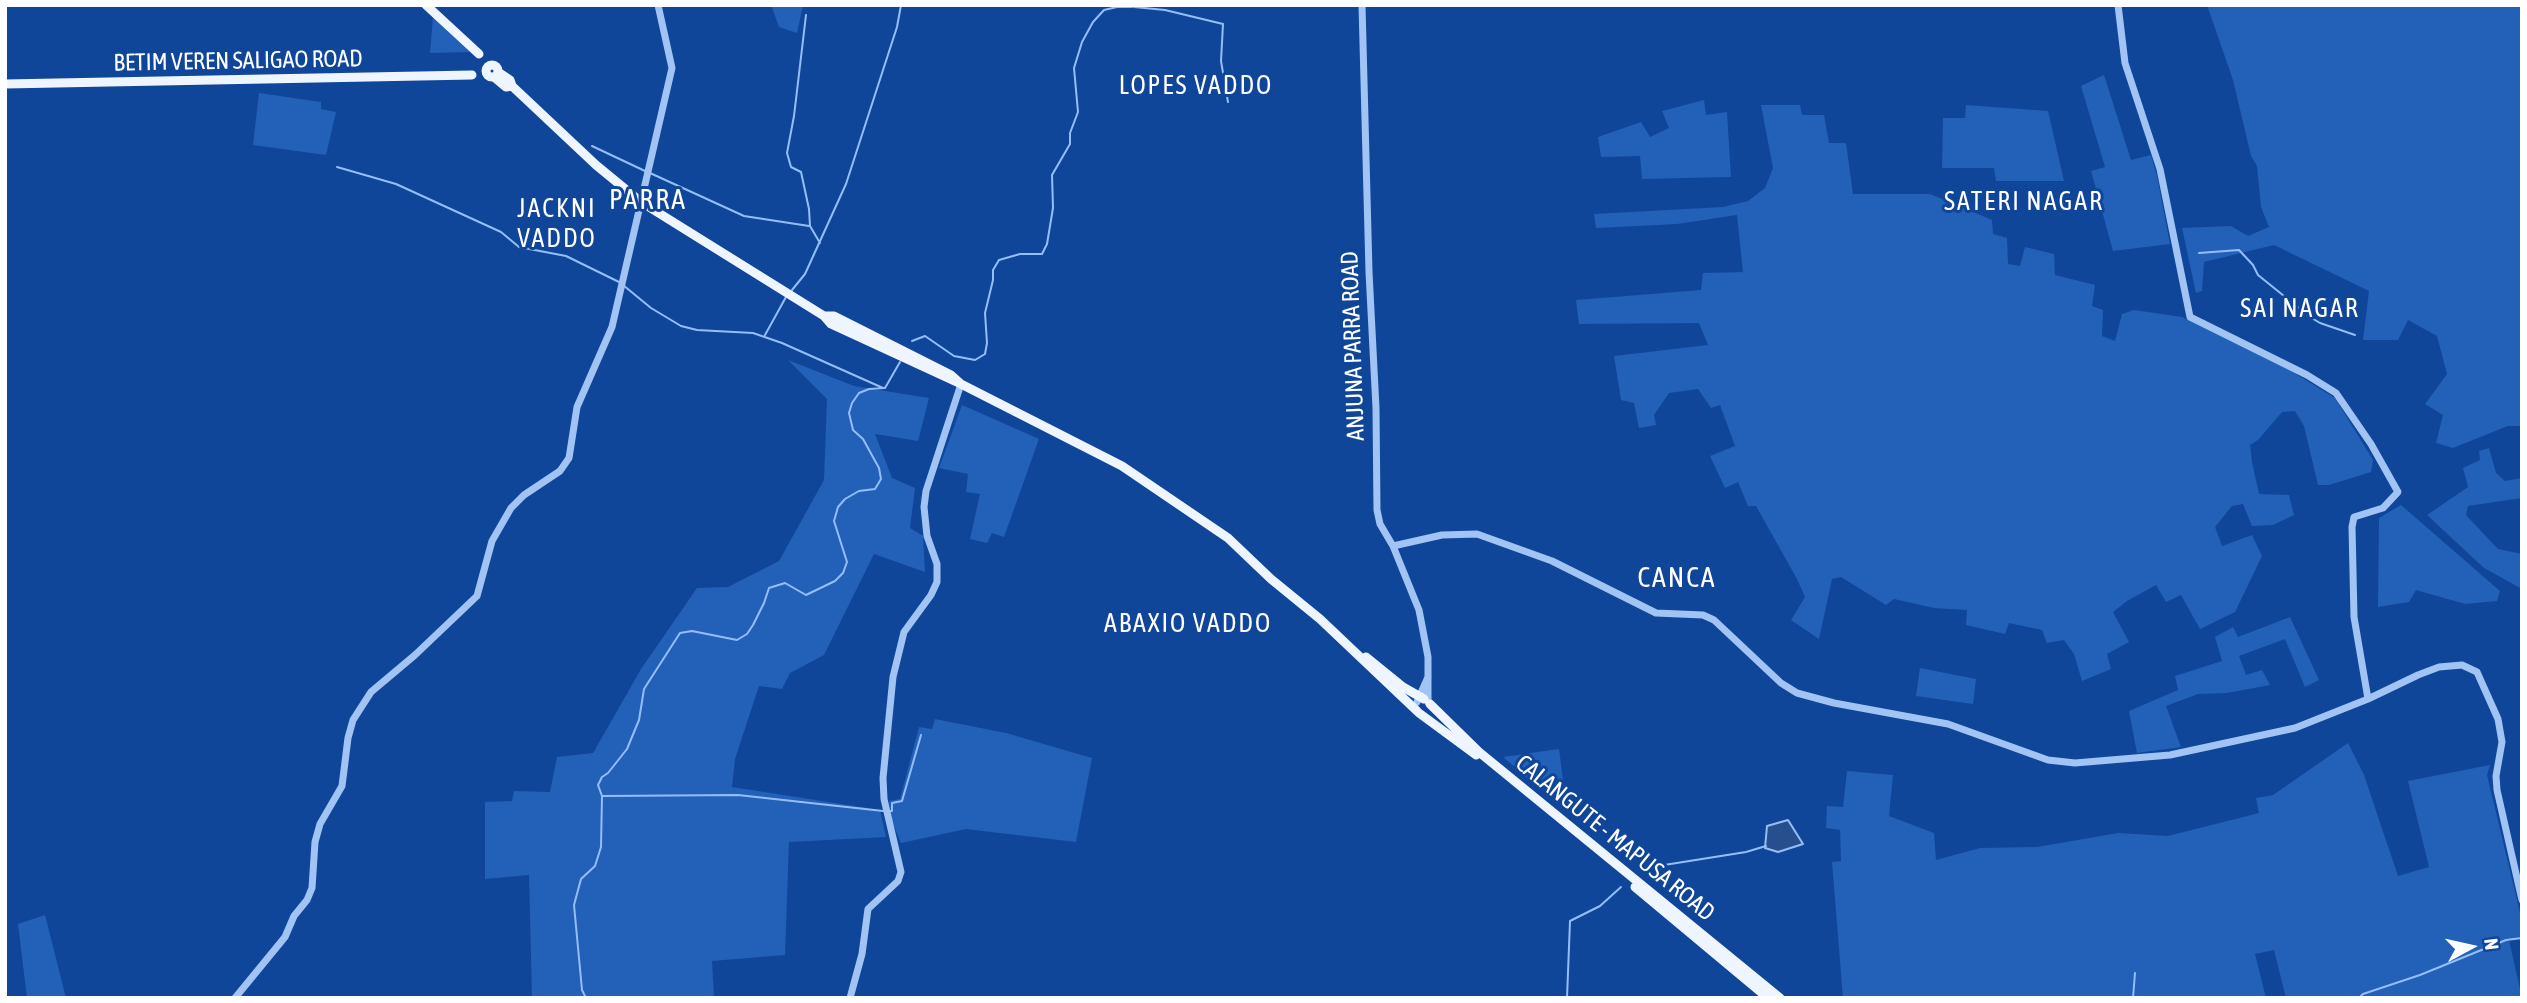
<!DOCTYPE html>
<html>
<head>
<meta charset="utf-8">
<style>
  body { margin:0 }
  #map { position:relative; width:2527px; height:1003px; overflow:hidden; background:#104699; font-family:"Asap Condensed",sans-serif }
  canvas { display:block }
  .frame { position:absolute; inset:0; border:7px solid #fff; pointer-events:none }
  .north { position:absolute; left:2436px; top:912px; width:70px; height:70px; -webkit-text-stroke:5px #104699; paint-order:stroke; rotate:82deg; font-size:19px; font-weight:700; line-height:28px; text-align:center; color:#fff }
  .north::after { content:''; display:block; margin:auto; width:24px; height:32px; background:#fff; clip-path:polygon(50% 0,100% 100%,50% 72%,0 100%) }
</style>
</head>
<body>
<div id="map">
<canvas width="2527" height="1003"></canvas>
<div class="frame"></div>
<div class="north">N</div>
</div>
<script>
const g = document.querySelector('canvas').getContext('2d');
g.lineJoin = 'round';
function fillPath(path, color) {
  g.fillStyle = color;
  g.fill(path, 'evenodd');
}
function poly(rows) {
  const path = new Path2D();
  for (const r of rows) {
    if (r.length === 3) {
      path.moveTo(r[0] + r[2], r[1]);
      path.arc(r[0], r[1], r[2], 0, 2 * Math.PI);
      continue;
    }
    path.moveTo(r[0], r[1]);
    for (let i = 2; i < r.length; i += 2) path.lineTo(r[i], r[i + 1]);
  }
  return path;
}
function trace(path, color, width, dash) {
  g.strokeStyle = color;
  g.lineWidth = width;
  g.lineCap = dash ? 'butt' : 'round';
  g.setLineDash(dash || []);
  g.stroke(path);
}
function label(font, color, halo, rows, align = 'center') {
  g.font = font + ' "Asap Condensed",sans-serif';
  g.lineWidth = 6;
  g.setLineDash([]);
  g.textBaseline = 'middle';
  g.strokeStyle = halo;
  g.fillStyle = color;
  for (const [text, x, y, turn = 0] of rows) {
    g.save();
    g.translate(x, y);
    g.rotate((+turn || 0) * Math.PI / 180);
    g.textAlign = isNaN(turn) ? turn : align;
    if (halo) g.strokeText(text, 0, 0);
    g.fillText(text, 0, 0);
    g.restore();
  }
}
const green = poly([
  [771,5,803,5,797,33,779,27],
  [2207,5,2522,5,2522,426,2508,426,2453,448,2436,443,2443,415,2425,404,2447,374,2437,336,2408,320,2398,340,2363,340,2369,291,2274,245,2204,262,2202,291,2196,293,2182,228,2231,226,2248,236,2269,227,2261,207,2257,166,2251,156,2233,80],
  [433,17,470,52,430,53],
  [2104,75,2131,160,2151,155,2157,176,2170,244,2113,251,2091,171,2105,167,2081,86],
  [259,93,321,102,321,109,336,112,326,155,253,145],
  [1704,100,1706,115,1727,112,1731,177,1642,179,1640,156,1601,157,1598,137,1641,122,1650,137,1669,128,1662,111],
  [1761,105,1800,105,1802,115,1824,115,1829,143,1846,143,1853,194,1930,194,1992,220,1993,234,2007,238,2008,264,2020,266,2025,247,2054,254,2055,275,2095,285,2092,306,2103,310,2102,336,2115,341,2122,314,2134,310,2182,317,2291,371,2335,398,2373,460,2371,472,2329,485,2318,485,2304,426,2295,411,2282,412,2258,440,2250,445,2252,462,2259,494,2289,495,2294,515,2273,525,2252,526,2243,504,2232,506,2215,527,2222,546,2252,535,2262,556,2235,612,2200,629,2181,595,2166,602,2156,585,2127,601,2113,612,2129,642,2107,654,2111,669,2082,681,2074,654,2064,640,2047,643,2042,630,2009,623,2005,634,1966,625,1967,610,1934,608,1894,599,1886,605,1841,577,1832,579,1819,639,1791,620,1805,597,1797,579,1756,506,1748,506,1738,482,1725,488,1710,456,1735,446,1720,405,1711,408,1698,389,1669,393,1654,415,1656,425,1639,428,1634,403,1621,400,1614,356,1708,345,1699,323,1579,324,1576,300,1701,290,1703,273,1743,272,1737,215,1677,224,1596,228,1594,214,1723,207,1748,201,1765,188,1773,168],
  [1966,105,2048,111,2064,181,1996,181,1994,168,1942,168,1943,118,1965,118],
  [788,360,854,386,929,398,918,441,875,434,892,478,915,488,910,528,923,536,925,572,874,554,824,655,790,673,782,689,759,686,735,759,732,787,880,810,886,837,789,842,785,955,712,961,714,998,532,998,529,875,485,879,485,802,512,801,514,791,550,792,557,757,593,753,641,669,697,588,728,587,779,561,824,480,827,399],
  [962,405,1039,439,1004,537,992,533,987,543,970,539,980,494,966,492,968,474,939,468],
  [2489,448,2496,473,2505,481,2522,478,2522,498,2468,506,2466,515,2498,549,2522,554,2522,589,2484,568,2427,515,2468,487,2463,468,2480,460,2479,451],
  [2401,505,2500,591,2497,601,2465,604,2416,590,2409,602,2378,607,2379,518],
  [2290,617,2319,680,2305,687,2285,639,2239,656,2246,675,2262,670,2270,685,2227,693,2198,694,2166,706,2181,747,2137,753,2129,711,2178,690,2175,676,2222,661,2215,637,2233,627,2238,637],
  [1920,668,1976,679,1973,704,1916,696],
  [935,719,1006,733,1092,758,1076,842,966,829,901,843,892,821,889,801,900,799,919,727,932,729],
  [2348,743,2364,775,2398,876,2429,867,2408,781,2490,765,2487,775,2522,921,2522,938,2509,940,2522,998,2286,998,2274,950,2255,954,2266,998,1843,998,1832,862,1841,861,1840,830,1826,828,1827,806,1843,807,1847,771,1893,775,1889,816,1934,833,1936,860,1980,848,2037,847,2118,833,2168,836,2259,813,2256,798,2273,795],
  [1559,749,1563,780,1536,785,1503,757],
  [45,915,66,998,27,998,18,924]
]);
const water = poly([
  [1788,820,1803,844,1778,852,1765,848,1767,826,1788,820]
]);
const stream = poly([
  [1134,7,1165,10,1223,24,1221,61,1228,102],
  [806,15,794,116,787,153,791,167,801,172,809,209,810,226,820,243],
  [592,146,645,171],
  [337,167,396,184,501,232,519,247,566,256,619,282],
  [650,173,744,216,809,226],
  [2199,253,2239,250,2253,265,2258,275,2310,317,2320,323,2355,335],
  [623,285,651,308,681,326,697,330,753,333,782,343,883,388],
  [792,290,805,274,846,184,897,27,901,5],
  [765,335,786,297],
  [912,341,925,336,954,356,975,360,985,354,987,343,985,313,993,280,993,270,999,260,1020,254,1042,254,1047,244,1053,208,1052,175,1070,144,1070,133,1078,112,1074,68,1082,42,1093,22,1104,10,1117,7,1132,7,1133,5],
  [885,388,900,362],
  [603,796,738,795,883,811],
  [889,811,892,811,892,803,902,801,921,735],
  [1639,869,1746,852,1766,846],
  [586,998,582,990,574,905,581,879,595,866,601,847,602,796,598,785,602,777,608,773,627,749,639,720,644,689,680,633,692,631,737,640,747,634,753,625,764,603,769,588,785,583,806,595,835,581,843,573,847,562,834,521,838,507,845,499,859,491,875,489,881,479,879,468,863,439,853,430,849,413,852,403,859,393,869,389,884,388],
  [1567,998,1570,921,1600,906,1621,887],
  [2133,998,2135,973],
  [2359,998,2363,994,2420,975,2506,940,2522,938]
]);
const minor = poly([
  [1362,5,1369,272,1376,408,1377,510,1380,524,1393,546,1419,610,1428,657,1428,702],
  [2118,5,2125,63,2160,169,2190,317,2307,375,2336,393,2371,444,2398,492,2383,508,2354,517,2352,527,2354,617,2368,699],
  [1393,546,1442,535,1477,534,1552,561,1656,613,1703,615,1714,620,1781,683,1797,693,1834,703,1948,724,2048,760,2075,763,2170,755,2295,728,2368,699,2418,675,2439,667,2462,665,2477,672,2498,719,2502,742,2496,776,2497,790,2522,900],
  [1417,702,1428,677],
  [235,998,285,937,294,916,307,900,312,888,315,842,320,824,342,786,348,738,353,720,371,692,415,655,477,596,492,541,511,508,524,495,560,471,569,458,577,407,612,327,672,68,658,5],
  [850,998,862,954,868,909,898,881,901,872,884,799,883,778,893,677,904,632,931,595,937,582,937,564,927,536,924,507,926,491,961,384]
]);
const major = poly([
  [426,5,479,54],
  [492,71,6],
  [494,77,506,87,512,86,510,80,498,72],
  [5,84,472,75],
  [512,86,596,165,641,202,824,316,831,324,961,384,1122,466,1228,538,1271,579,1320,619,1417,711],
  [824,316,834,316,951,375,960,383],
  [1366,657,1403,687,1424,699],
  [1430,704,1479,752,1780,998],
  [1419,713,1476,755],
  [1635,887,1768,998]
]);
const streetNames = [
  ["BETIM VEREN SALIGAO ROAD",238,61,-1],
  ["ANJUNA PARRA ROAD",1353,346,-92],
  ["CALANGUTE - MAPUSA ROAD",1615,838,39]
];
const neighbourhoodNames = [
  ["LOPES VADDO",1196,86],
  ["SATERI NAGAR",2024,202],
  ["JACKNI",557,209],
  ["VADDO",557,239],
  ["SAI NAGAR",2300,309],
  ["ABAXIO VADDO",1188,624]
];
const quarterNames = [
  ["PARRA",648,200],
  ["CANCA",1677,578]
];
fillPath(green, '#2360b8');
fillPath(water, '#284f8d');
trace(water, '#94bef8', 2);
trace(stream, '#94bef8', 2);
trace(minor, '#a2c4f4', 7);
trace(major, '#eff5ff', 9);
label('24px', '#fff', '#104699', streetNames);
g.letterSpacing = '2px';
label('26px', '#fff', '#104699', neighbourhoodNames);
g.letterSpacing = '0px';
g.letterSpacing = '2px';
label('28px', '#fff', '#104699', quarterNames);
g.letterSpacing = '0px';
</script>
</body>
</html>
